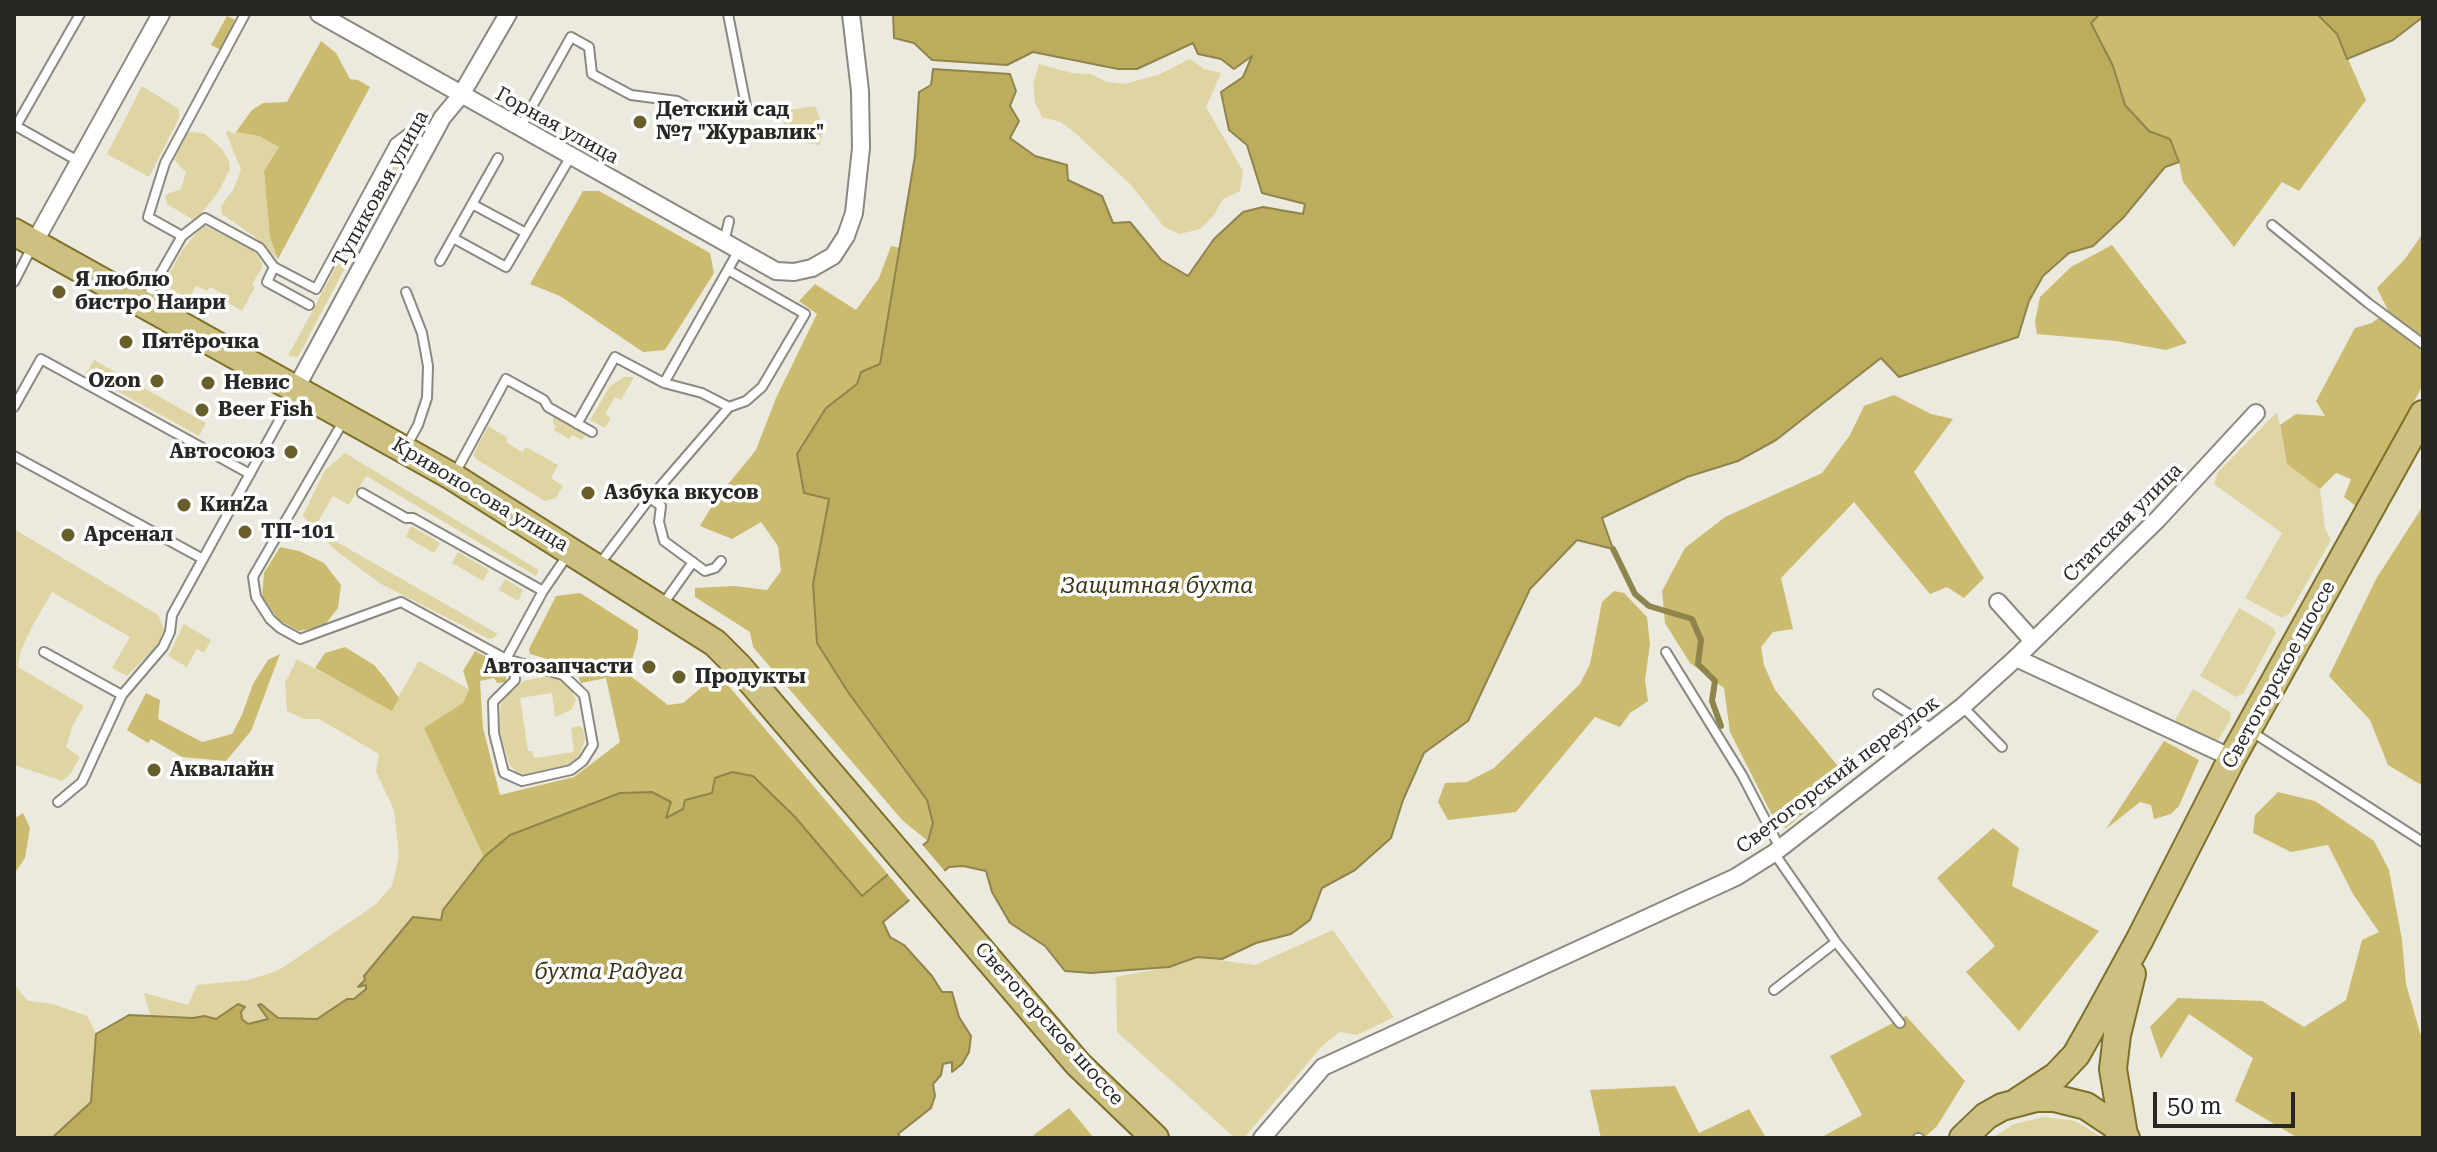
<!DOCTYPE html>
<html>
<head>
<meta charset="utf-8">
<style>
  body { margin:0 }
  #map { position:relative; width:2437px; height:1152px; overflow:hidden; background:#eceadf; font-family:"Roboto Serif",serif }
  canvas { display:block }
  .frame { position:absolute; inset:0; border:16px solid #282723; pointer-events:none }
  .scale { position:absolute; left:2153px; top:1092px; width:142px; height:36px; box-sizing:border-box; border:4px solid #282723; border-top:0; padding-left:10px; font-size:24px; line-height:28px; white-space:nowrap; color:#282723; -webkit-text-stroke:6px #fff; paint-order:stroke }
</style>
</head>
<body>
<div id="map">
<canvas width="2437" height="1152"></canvas>
<div class="frame"></div>
<div class="scale">50 m</div>
</div>
<script>
const g = document.querySelector('canvas').getContext('2d');
g.lineJoin = 'round';
function fillPath(path, color) {
  g.fillStyle = color;
  g.fill(path, 'evenodd');
}
function poly(rows) {
  const path = new Path2D();
  for (const r of rows) {
    path.moveTo(r[0], r[1]);
    for (let i = 2; i < r.length; i += 2) path.lineTo(r[i], r[i + 1]);
  }
  return path;
}
function trace(path, color, width, dash) {
  g.strokeStyle = color;
  g.lineWidth = width;
  g.lineCap = dash ? 'butt' : 'round';
  g.setLineDash(dash || []);
  g.stroke(path);
}
function label(font, color, halo, rows, align = 'center') {
  g.font = font + ' "Roboto Serif",serif';
  g.lineWidth = 7;
  g.setLineDash([]);
  g.textBaseline = 'middle';
  g.strokeStyle = halo;
  g.fillStyle = color;
  for (const [text, x, y, turn = 0] of rows) {
    g.save();
    g.translate(x, y);
    g.rotate((+turn || 0) * Math.PI / 180);
    g.textAlign = isNaN(turn) ? turn : align;
    if (halo) g.strokeText(text, 0, 0);
    g.fillText(text, 0, 0);
    g.restore();
  }
}
const green = poly([
  [1190,59,1204,69,1221,73,1206,107,1243,171,1240,191,1223,199,1214,215,1200,229,1180,234,1164,227,1130,184,1074,132,1060,122,1042,117,1035,102,1033,84,1039,64,1072,73,1091,74,1107,82,1124,84,1158,75],
  [142,86,179,109,179,118,149,177,107,154],
  [815,106,823,127,820,145,787,141,782,111],
  [228,130,234,134,236,132,259,136,279,147,264,171,270,238,278,259,255,237,222,214,221,206,233,190,241,170,226,133],
  [195,132,205,134,222,149,229,161,230,169,219,191,195,221,167,204,165,195,181,189,186,172,174,160,186,133],
  [400,148,407,153,330,296,298,357,288,356],
  [203,225,253,250,262,263,262,268,252,284,255,287,242,311,225,301,227,296,210,287,207,291,196,286,188,300,163,284,183,249],
  [94,360,206,423,199,436,86,374],
  [624,377,634,377,621,400,615,397,605,414,611,418,605,428,590,420,610,386],
  [2277,412,2287,464,2320,489,2325,528,2331,540,2289,614,2282,618,2245,598,2282,533,2214,484,2218,472],
  [553,414,586,434,582,440,572,435,569,439,554,430,556,426,553,424],
  [488,426,508,438,506,442,522,452,526,447,558,465,551,478,563,486,556,498,545,501,476,459,473,455],
  [345,453,539,570,536,576,366,476,349,505,333,496,314,529,498,634,492,639,487,638,381,584,339,553,313,529,303,515,325,470],
  [411,526,440,543,434,553,406,537],
  [14,529,158,615,165,631,155,648,127,676,112,668,130,637,52,592,34,623,21,650,18,667,84,706,73,725,66,747,80,757,71,773,62,781,14,765],
  [458,552,489,570,483,581,452,563],
  [505,579,523,590,518,601,499,590],
  [2239,608,2272,627,2276,633,2243,694,2236,697,2200,676],
  [184,624,211,640,204,653,197,649,187,667,168,656],
  [297,659,391,710,419,661,469,689,463,703,460,782,484,857,443,910,441,920,365,980,360,986,366,985,366,989,354,999,347,999,317,1019,278,1018,265,1006,258,1005,268,1019,248,1024,242,1019,241,1012,227,1014,216,1019,204,1016,193,1018,150,1015,144,993,188,1005,197,985,249,980,279,970,375,905,392,886,399,856,394,810,376,772,379,754,319,719,304,719,287,711,285,683],
  [548,676,561,679,570,688,576,700,571,710,555,717,552,693,520,698,528,751,532,751,534,758,574,752,571,728,579,726,583,728,585,740,577,760,569,765,527,775,517,772,510,766,500,733,500,707,507,695,524,681],
  [2193,689,2230,712,2231,719,2218,740,2208,740,2176,723,2176,718],
  [1333,930,1394,1017,1357,1035,1340,1032,1322,1046,1244,1138,1235,1138,1117,1032,1116,977,1169,967,1197,957,1255,965],
  [14,984,28,1001,53,1004,87,1016,96,1034,91,1102,52,1138,14,1138],
  [2044,1117,2075,1121,2103,1138,1992,1138,2014,1124]
]);
const forest = poly([
  [2100,14,2317,14,2337,34,2366,100,2299,191,2282,182,2234,247,2183,182,2179,162,2170,140,2149,131,2125,105,2113,66,2091,23],
  [227,16,237,21,221,50,211,45],
  [321,41,336,53,350,79,358,80,370,87,278,259,270,238,264,171,279,147,259,136,236,132,252,110,263,103,287,102],
  [583,191,599,191,710,253,714,273,665,350,643,352,560,296,530,284],
  [2423,233,2423,385,2357,507,2344,497,2351,479,2336,473,2320,489,2287,464,2280,425,2296,414,2325,416,2316,401,2355,328,2372,323,2388,310,2377,288,2405,259],
  [2112,245,2187,343,2166,350,2116,341,2037,334,2035,322,2040,297,2071,267],
  [891,246,901,248,880,365,861,372,857,384,826,408,829,499,813,584,848,692,927,800,933,823,928,841,903,821,753,647,750,632,695,597,695,588,735,586,767,590,781,571,778,546,761,522,732,539,700,526,716,499,756,450,776,398,817,314,799,301,815,284,856,310,879,278],
  [1894,395,1931,414,1953,419,1914,472,1984,578,1964,598,1947,587,1930,594,1854,502,1781,578,1793,629,1773,632,1761,647,1764,665,1775,690,1847,777,1786,828,1776,823,1730,732,1724,688,1690,663,1665,623,1662,591,1685,548,1725,517,1822,473,1850,435,1864,406],
  [2423,506,2423,786,2388,765,2370,720,2329,676,2376,579],
  [280,547,299,551,324,563,341,585,338,608,324,626,299,631,279,620,262,597,264,573],
  [1614,591,1624,593,1647,617,1650,644,1645,680,1648,701,1630,713,1620,727,1595,717,1516,812,1448,820,1438,802,1445,783,1467,782,1494,768,1580,684,1590,664,1602,602],
  [580,593,638,630,638,639,628,674,668,705,683,703,708,682,727,684,888,874,862,896,795,817,753,776,732,772,712,793,685,800,684,809,665,818,670,802,510,835,484,857,424,728,463,703,469,689,463,671,475,651,506,667,506,682,497,683,494,678,480,681,483,728,500,795,574,777,620,742,606,678,581,683,574,667,530,654,529,649,556,596],
  [345,647,374,665,385,678,399,698,392,711,315,668,325,653],
  [280,654,251,731,226,761,182,757,151,739,148,743,127,730,146,693,160,700,158,719,202,742,232,734,242,715,253,684,268,660],
  [2164,741,2199,760,2179,806,2171,814,2154,819,2151,805,2140,802,2106,829],
  [2278,792,2315,801,2374,841,2389,870,2402,940,2406,984,2423,1043,2423,1138,2298,1138,2235,1101,2253,1058,2189,1014,2161,1059,2150,1027,2178,998,2262,1001,2304,1027,2346,1000,2362,940,2379,932,2353,894,2328,845,2291,852,2253,833,2255,815],
  [23,813,30,828,25,858,14,874,14,819],
  [1993,828,2019,848,2012,886,2099,931,2019,1031,1966,972,1995,946,1937,878],
  [1906,1016,1965,1081,1937,1126,1924,1138,1820,1138,1862,1115,1830,1056],
  [1675,1086,1699,1133,1749,1109,1766,1138,1601,1138,1590,1090],
  [1069,1108,1094,1138,1030,1138]
]);
const water = poly([
  [893,14,2100,14,2091,23,2113,66,2125,105,2149,131,2170,139,2179,162,2165,167,2123,218,2093,246,2069,253,2043,276,2029,301,2018,337,1899,377,1881,358,1776,440,1738,461,1687,477,1602,518,1613,549,1577,540,1530,589,1468,721,1424,753,1403,800,1391,838,1355,870,1322,888,1310,920,1291,934,1256,943,1222,959,1197,957,1169,967,1091,973,1065,971,1045,946,1010,923,992,892,986,871,963,866,949,867,883,922,890,937,904,945,932,976,942,992,952,992,959,1017,971,1036,969,1052,962,1064,952,1072,952,1062,943,1064,941,1075,933,1084,935,1096,931,1108,898,1134,901,1138,52,1138,91,1102,96,1034,129,1015,193,1018,204,1016,216,1019,238,1004,245,1007,241,1012,242,1019,248,1024,268,1019,258,1005,261,1004,278,1018,317,1019,347,999,354,999,366,989,366,985,358,987,365,980,364,976,413,917,441,920,443,910,484,857,510,835,620,793,652,792,671,802,666,818,683,809,685,800,712,793,715,778,732,772,753,776,795,817,862,896,928,841,933,823,927,800,848,692,817,643,813,584,829,499,804,493,797,454,826,408,857,384,861,372,880,364,915,156,919,92,931,85,933,69,1010,74,1016,91,1010,106,1019,121,1010,138,1035,156,1067,165,1068,180,1102,196,1113,223,1130,222,1161,260,1188,276,1214,239,1243,212,1263,207,1303,214,1305,204,1262,193,1247,145,1229,130,1221,92,1243,77,1252,56,1234,69,1221,59,1198,54,1193,43,1137,69,1118,69,1033,52,1007,65,932,60,914,43,894,38,893,14],
  [2317,14,2423,14,2423,17,2393,40,2347,59,2337,34,2317,14]
]);
const pier = poly([
  [920,842,947,874,912,903,885,871]
]);
const stream = poly([
  [1613,549,1635,594,1649,606,1692,619,1701,640,1698,664,1715,681,1712,701,1721,726]
]);
const lane = poly([
  [728,14,747,111],
  [14,125,78,161],
  [16,126,80,14],
  [520,128,571,37,589,47,592,74,631,95,677,101,697,112],
  [472,204,526,233],
  [2272,225,2368,303,2423,344],
  [182,236,205,218,260,248,274,267,316,289,395,143,407,134,427,144],
  [453,238,506,267,571,156],
  [724,242,729,221],
  [440,261,498,158],
  [274,267,267,282,309,305],
  [14,282,32,247],
  [406,292,422,333,428,366,427,398,418,425,406,447],
  [146,299,182,236,148,217,165,163,245,14],
  [664,383,739,250],
  [14,407,41,359,250,474],
  [344,420,253,577,256,597,270,619,280,628,300,639,401,602,506,659,543,591,569,553],
  [577,424,615,357,664,383,702,393,729,407],
  [14,456,203,559],
  [454,475,506,379,544,400,548,407,592,432],
  [362,493,406,518,413,518,543,591],
  [650,498,661,506,659,522,664,541,705,571,715,568,721,561],
  [598,566,646,503,729,407,746,401,762,387,805,314,728,270],
  [663,604,693,562],
  [44,652,122,695],
  [1666,652,1742,775,1780,848],
  [506,659,563,675,584,695,593,745,583,761,571,770,522,781,504,773,494,733,493,702,515,680,514,661],
  [1878,694,1932,729],
  [1963,707,2002,747],
  [2252,732,2423,842],
  [58,802,82,782,122,695,163,647,170,632,172,615,295,392],
  [1774,853,1836,942,1900,1023],
  [1774,990,1836,942],
  [1918,1138,1919,1138]
]);
const street = poly([
  [319,14,776,271,794,272,812,268,833,256,846,236,854,213,861,148,860,91,851,14],
  [34,243,161,14],
  [296,388,442,118,461,95,508,14],
  [1998,602,2033,641],
  [2016,658,2232,758],
  [1262,1138,1323,1067,1736,877,1774,853,1963,706,2016,658,2158,519,2256,413]
]);
const primary = poly([
  [14,232,453,477,715,643,739,667,1078,1064,1155,1138],
  [2018,1101,2056,1076,2076,1055,2093,1025,2140,939,2232,758,2423,414],
  [2124,1135,2113,1069,2117,1035,2132,974],
  [1963,1138,1986,1116,2002,1107,2036,1098,2054,1098,2086,1106,2113,1124,2126,1138]
]);
const markers = [
  [640,122,8,"#685e2a"],
  [59,292,8,"#685e2a"],
  [126,342,8,"#685e2a"],
  [157,381,8,"#685e2a"],
  [208,383,8,"#685e2a"],
  [202,410,8,"#685e2a"],
  [291,452,8,"#685e2a"],
  [588,493,8,"#685e2a"],
  [184,505,8,"#685e2a"],
  [245,532,8,"#685e2a"],
  [68,535,8,"#685e2a"],
  [649,667,8,"#685e2a"],
  [679,677,8,"#685e2a"],
  [154,770,8,"#685e2a"]
];
const poiNames = [
  ["Детский сад",656,110],
  ["№7 \"Журавлик\"",656,133],
  ["Я люблю",75,280],
  ["бистро Наири",75,303],
  ["Пятёрочка",142,342],
  ["Ozon",141,381,"right"],
  ["Невис",224,383],
  ["Beer Fish",218,410],
  ["Автосоюз",275,452,"right"],
  ["Азбука вкусов",604,493],
  ["КинZa",200,505],
  ["ТП-101",261,532],
  ["Арсенал",84,535],
  ["Автозапчасти",633,667,"right"],
  ["Продукты",695,677],
  ["Аквалайн",170,770]
];
const streetNames = [
  ["Горная улица",557,126,29],
  ["Тупиковая улица",381,189,-61],
  ["Кривоносова улица",480,495,31],
  ["Статская улица",2123,523,-45],
  ["Светогорское шоссе",2279,675,-61],
  ["Светогорский переулок",1838,775,-37],
  ["Светогорское шоссе",1049,1024,48]
];
const waterNames = [
  ["Защитная бухта",1157,587],
  ["бухта Радуга",609,973]
];
fillPath(green, '#dfd5a3');
fillPath(forest, '#cabb6e');
fillPath(water, '#bbac5e');
trace(water, '#8f844c', 2);
fillPath(pier, '#eceadf');
trace(stream, '#8f844c', 6);
trace(lane, '#8b897f', 12);
trace(street, '#8b897f', 20);
trace(primary, '#7d702a', 30);
trace(lane, '#fff', 8);
trace(street, '#fff', 16);
trace(primary, '#cdc181', 26);
for (const [x, y, r, color] of markers) {
  const dot = new Path2D();
  dot.arc(x, y, r, 0, 2 * Math.PI);
  g.fillStyle = color;
  g.fill(dot);
  trace(dot, '#fff', 3);
}
label('bold 20px', '#282723', '#fff', poiNames, 'left');
label('20px', '#282723', '#fff', streetNames);
label('italic 22px', '#3c3513', '#fff', waterNames);
</script>
</body>
</html>
